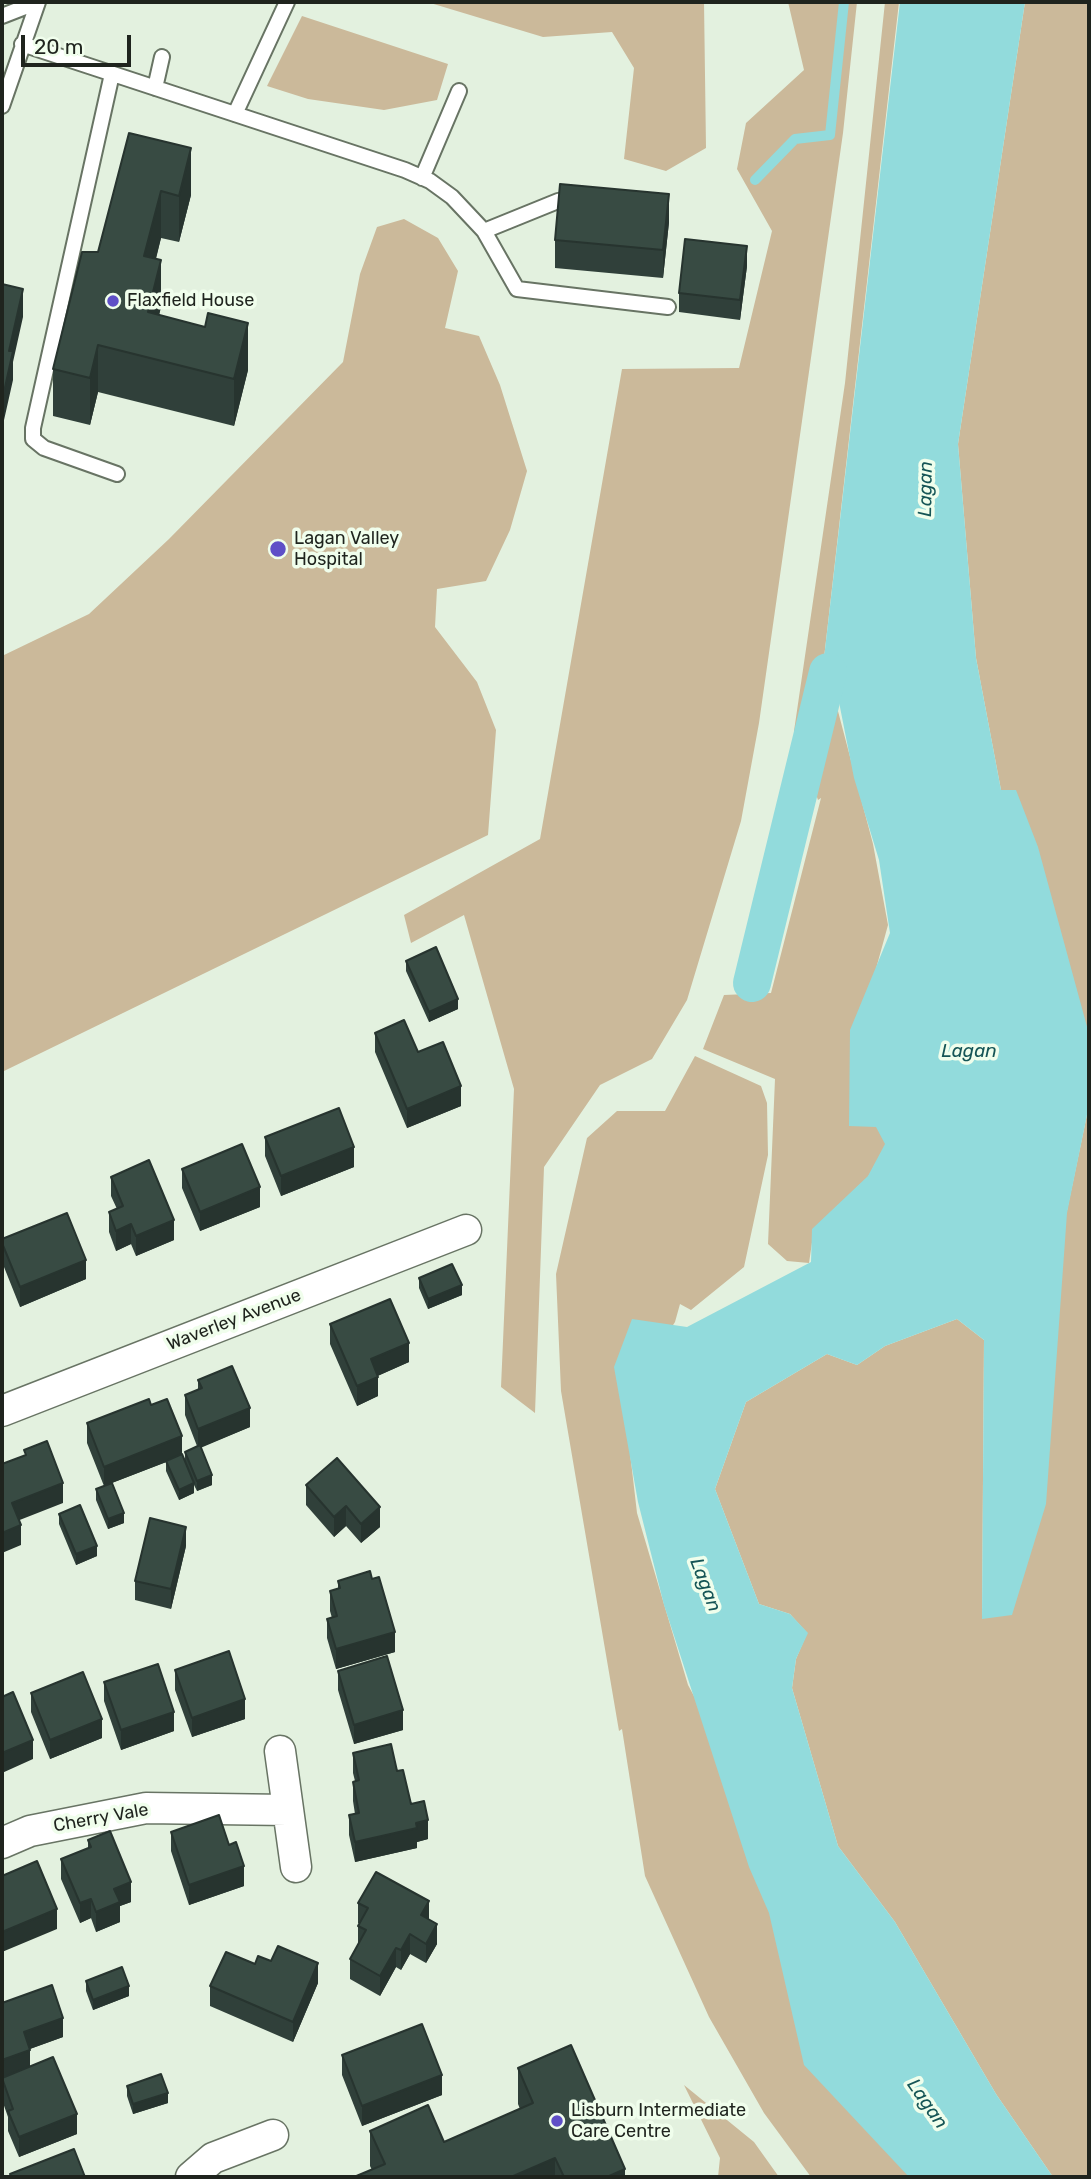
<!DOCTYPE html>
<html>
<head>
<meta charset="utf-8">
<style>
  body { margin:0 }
  #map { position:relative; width:1091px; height:2179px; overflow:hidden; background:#e3f1df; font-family:Rubik,sans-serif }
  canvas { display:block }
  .frame { position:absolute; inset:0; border:4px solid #1f241e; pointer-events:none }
  .scale { position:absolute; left:21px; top:35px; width:110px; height:32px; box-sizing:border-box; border:4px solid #1f241e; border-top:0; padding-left:9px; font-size:21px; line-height:24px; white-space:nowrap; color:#1f241e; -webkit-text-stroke:5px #f0feec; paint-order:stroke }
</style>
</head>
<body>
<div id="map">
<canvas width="1091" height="2179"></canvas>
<div class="frame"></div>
<div class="scale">20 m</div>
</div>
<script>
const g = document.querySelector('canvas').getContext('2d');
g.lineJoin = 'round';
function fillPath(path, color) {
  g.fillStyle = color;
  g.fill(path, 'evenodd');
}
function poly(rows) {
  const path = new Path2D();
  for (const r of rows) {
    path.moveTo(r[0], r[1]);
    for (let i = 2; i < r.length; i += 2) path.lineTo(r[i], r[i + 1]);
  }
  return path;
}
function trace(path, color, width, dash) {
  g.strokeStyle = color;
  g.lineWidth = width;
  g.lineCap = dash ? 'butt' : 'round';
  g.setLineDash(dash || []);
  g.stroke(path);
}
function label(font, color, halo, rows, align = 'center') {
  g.font = font + ' Rubik,sans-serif';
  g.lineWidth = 7;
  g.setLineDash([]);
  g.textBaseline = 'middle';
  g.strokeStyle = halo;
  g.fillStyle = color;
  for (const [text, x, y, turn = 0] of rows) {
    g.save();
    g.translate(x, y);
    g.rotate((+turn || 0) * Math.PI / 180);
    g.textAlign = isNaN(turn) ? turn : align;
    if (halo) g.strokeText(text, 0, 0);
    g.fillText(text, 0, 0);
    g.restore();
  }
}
const green = poly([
  [427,2,704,2,706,148,666,171,624,159,634,68,612,32,543,37],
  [788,2,857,2,843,133,759,723,741,821,687,1000,652,1059,600,1085,544,1167,535,1413,501,1387,514,1089,464,915,411,943,404,915,540,839,622,369,739,368,772,231,737,169,746,123,804,70],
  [885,2,899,2,824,658,873,844,888,925,868,998,877,1127,887,1143,868,1177,814,1229,809,1263,787,1261,768,1244,775,1079,703,1049,724,995,771,993,821,798,818,800,794,731,845,383],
  [1025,2,1089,2,1089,1036,1001,790,976,658,958,444],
  [302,16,448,64,437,100,384,110,308,99,267,86],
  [404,219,438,238,458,271,445,328,479,336,500,385,527,471,510,530,486,581,437,589,435,627,477,682,496,730,488,835,2,1072,2,656,89,614,169,539,343,362,360,274,377,227],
  [695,1056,761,1086,767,1103,768,1155,744,1267,691,1310,680,1304,675,1322,624,1401,637,1513,688,1685,745,1790,916,2177,811,2177,764,2113,709,2017,645,1876,622,1729,619,1731,561,1391,556,1274,587,1138,617,1111,665,1111],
  [1089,1105,1089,2177,1053,2177,996,2094,895,1922,838,1846,792,1688,796,1659,807,1633,790,1614,759,1604,715,1489,746,1402,827,1354,857,1365,885,1346,957,1319,984,1340,982,1618],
  [684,2085,754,2142,779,2177,718,2177,720,2158]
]);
const water = poly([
  [900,2,1025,2,958,444,976,658,1001,790,1016,790,1038,847,1089,1034,1089,1105,1067,1213,1046,1504,1012,1615,982,1619,984,1340,957,1319,885,1346,857,1365,827,1354,746,1402,715,1489,759,1604,790,1614,808,1633,796,1659,792,1688,838,1846,895,1922,996,2094,1053,2177,909,2177,804,2065,769,1913,749,1867,664,1605,638,1502,614,1367,632,1319,687,1327,811,1262,812,1229,868,1176,885,1144,876,1127,849,1126,850,1030,890,933,879,860,854,778,837,692,824,658]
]);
const stream = poly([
  [755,180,795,139,830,135,844,2]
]);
const canal = poly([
  [752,983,828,672]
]);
const service = poly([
  [2,16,38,2],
  [22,44,405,170,430,181,452,197,484,231,517,289,668,307],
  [112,74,33,428,33,439,44,448,117,474],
  [155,88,162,57],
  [2,106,38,2],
  [235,114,287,2],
  [422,178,459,91],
  [484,231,558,201,574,198]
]);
const minor = poly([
  [2,1411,466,1230],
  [280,1751,296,1867],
  [2,1843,30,1831,146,1808,287,1810],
  [191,2177,213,2158,273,2135]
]);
const wall = poly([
  [129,133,191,195,179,242,161,238,156,259,161,307,159,315,248,370,234,426,98,392,90,425,53,416,53,369,98,252],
  [669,222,663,278,555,268,555,240],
  [747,266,740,320,679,312,679,293],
  [406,961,458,1009,429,1022,406,971],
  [375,1033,418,1052,461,1106,407,1128,375,1052],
  [265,1137,354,1167,281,1196,265,1156],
  [182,1169,260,1207,200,1231,182,1188],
  [111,1177,174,1240,136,1256,131,1244,116,1251,109,1232,109,1212,117,1209,111,1196],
  [2,1239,86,1279,20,1307,2,1262],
  [419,1278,462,1295,428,1309,419,1288],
  [330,1324,409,1362,377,1376,378,1396,357,1406,330,1344],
  [198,1380,250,1427,201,1447,212,1485,197,1491,194,1485,194,1493,179,1500,166,1471,166,1462,104,1486,87,1443,87,1423,151,1405,185,1460,185,1452,197,1446,185,1415,185,1395,198,1390],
  [306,1485,380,1507,380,1527,361,1543,346,1526,334,1537,306,1505],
  [96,1489,124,1523,108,1529,96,1500],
  [59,1514,97,1556,76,1565,59,1524],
  [186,1546,171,1609,135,1600,135,1581],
  [338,1581,395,1652,336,1669,327,1638,327,1619,332,1618,330,1611,330,1591,338,1589],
  [175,1670,245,1719,192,1737,175,1690],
  [338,1671,403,1730,354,1744,338,1690],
  [104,1682,174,1731,121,1750,104,1701],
  [31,1693,102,1738,50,1759,31,1712],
  [353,1753,397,1771,411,1804,428,1839,417,1842,417,1848,355,1862,349,1835,349,1815,355,1814,353,1801,353,1782,355,1781,353,1773],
  [171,1832,244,1886,189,1905,171,1851],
  [88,1840,131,1902,120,1906,120,1922,96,1932,91,1918,80,1923,61,1879,61,1859,88,1848],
  [358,1903,429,1919,437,1944,426,1963,410,1954,401,1970,396,1967,380,1996,350,1979,350,1959,358,1945,358,1926,359,1923,358,1923],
  [255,1964,318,1983,293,2042,210,2006,210,1986],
  [86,1981,129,1996,93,2010,86,1991],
  [2,2003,63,2037,30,2049,30,2067,77,2134,19,2157,8,2131,8,2117,2,2100],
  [342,2055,442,2095,362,2126,342,2075],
  [518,2068,625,2177,354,2177,372,2170,370,2166,370,2131,444,2142,520,2109,518,2104],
  [127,2086,168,2103,133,2114,127,2096]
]);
const shadedWall = poly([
  [191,148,191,195,179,242,179,196],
  [161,191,161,238,144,303,144,256],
  [669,194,669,222,663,278,663,250],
  [747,246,747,266,740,320,740,300],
  [161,260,161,307,148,359,148,312],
  [23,289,23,317,13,362,13,380,2,429,2,401,9,351],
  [248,323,248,370,234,426,234,379],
  [98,345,98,392,90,425,90,378],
  [458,999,458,1009,429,1022,429,1012],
  [461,1086,461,1106,407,1128,407,1109],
  [354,1147,354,1167,281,1196,281,1176],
  [260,1187,260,1207,200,1231,200,1212],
  [174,1220,174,1240,136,1256,136,1236],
  [131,1224,131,1244,116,1251,116,1231],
  [86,1260,86,1279,20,1307,20,1287],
  [462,1285,462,1295,428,1309,428,1299],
  [409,1343,409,1362,371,1379,371,1359],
  [378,1377,378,1396,357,1406,357,1386],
  [250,1408,250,1427,198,1449,198,1429],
  [182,1436,182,1456,104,1486,104,1467],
  [212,1475,212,1485,197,1491,197,1481],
  [63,1483,63,1503,12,1523,12,1503],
  [194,1483,194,1493,179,1500,179,1490],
  [346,1506,346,1526,334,1537,334,1517],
  [380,1507,380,1527,361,1543,361,1524],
  [124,1513,124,1523,108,1529,108,1519],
  [21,1525,21,1545,2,1553,2,1533],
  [186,1527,186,1546,171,1609,171,1589],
  [97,1546,97,1556,76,1565,76,1554],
  [395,1632,395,1652,336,1669,336,1649],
  [245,1699,245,1719,192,1737,192,1718],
  [403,1710,403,1730,354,1744,354,1725],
  [174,1712,174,1731,121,1750,121,1730],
  [102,1719,102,1738,50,1759,50,1740],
  [33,1740,33,1759,2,1773,2,1753],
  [428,1820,428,1839,417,1842,417,1848,355,1862,355,1842],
  [244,1866,244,1886,189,1905,189,1885],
  [131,1882,131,1902,120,1906,120,1922,96,1932,96,1912,114,1889],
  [91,1899,91,1918,80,1923,80,1903],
  [429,1901,429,1921,421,1915],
  [57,1909,57,1929,2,1952,2,1932],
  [437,1924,437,1944,426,1963,426,1944],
  [410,1934,410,1954,401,1970,401,1950],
  [396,1948,396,1967,380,1996,380,1976],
  [318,1963,318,1983,293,2042,293,2022],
  [129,1986,129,1996,93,2010,93,2000],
  [63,2018,63,2037,24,2051,24,2032],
  [30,2050,30,2070,2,2080,2,2060],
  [442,2075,442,2095,362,2126,362,2106],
  [168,2093,168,2103,133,2114,133,2104],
  [77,2114,77,2134,19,2157,19,2137],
  [555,2158,555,2177,511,2177],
  [625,2169,625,2177,607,2177]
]);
const building = poly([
  [129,133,191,148,179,196,161,191,144,256,161,260,148,312,205,327,208,313,248,323,234,379,98,345,90,378,53,369,82,252,98,252,129,133],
  [560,184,669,194,663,250,555,240,560,184],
  [685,239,747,246,740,300,679,293,685,239],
  [2,284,23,289,9,351,13,351,2,401,2,284],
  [436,947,458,999,429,1012,406,961,436,947],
  [404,1020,418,1052,443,1042,461,1086,407,1109,375,1033,404,1020],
  [339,1108,354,1147,281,1176,265,1137,339,1108],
  [242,1144,260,1187,200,1212,182,1169,242,1144],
  [149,1160,174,1220,136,1236,131,1224,116,1231,109,1212,123,1206,111,1177,149,1160],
  [67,1213,86,1260,20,1287,2,1243,2,1239,67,1213],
  [452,1264,462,1285,428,1299,419,1278,452,1264],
  [390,1299,409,1343,371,1359,378,1377,357,1386,330,1324,390,1299],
  [232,1366,250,1408,198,1429,185,1395,202,1388,198,1380,232,1366],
  [149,1399,151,1405,167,1399,182,1436,104,1467,87,1423,149,1399],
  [47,1441,63,1483,12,1503,21,1525,2,1533,2,1464,26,1455,24,1450,47,1441],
  [200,1445,212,1475,197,1481,185,1452,200,1445],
  [182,1454,194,1483,179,1490,166,1461,182,1454],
  [337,1458,380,1507,361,1524,346,1506,334,1517,306,1485,337,1458],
  [112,1483,124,1513,108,1519,96,1489,112,1483],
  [80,1505,97,1546,76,1554,59,1514,80,1505],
  [150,1518,186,1527,171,1589,135,1581,150,1518],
  [370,1571,372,1579,379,1577,395,1632,336,1649,327,1619,337,1616,330,1591,340,1588,338,1581,370,1571],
  [229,1651,245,1699,192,1718,175,1670,229,1651],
  [387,1656,403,1710,354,1725,338,1671,387,1656],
  [158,1664,174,1712,121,1730,104,1682,158,1664],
  [83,1672,102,1719,50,1740,31,1693,83,1672],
  [13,1692,33,1740,2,1753,2,1697,13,1692],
  [391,1744,397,1771,403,1770,411,1804,424,1801,428,1820,416,1823,417,1828,355,1842,349,1815,359,1813,353,1782,359,1780,353,1753,391,1744],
  [219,1815,229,1845,236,1842,244,1866,189,1885,171,1832,219,1815],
  [110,1831,131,1882,114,1889,120,1902,96,1912,91,1899,80,1903,61,1859,91,1847,88,1840,110,1831],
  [37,1861,57,1909,2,1932,2,1876,37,1861],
  [376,1872,429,1901,421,1915,437,1924,426,1944,410,1934,401,1950,396,1948,380,1976,350,1959,366,1930,358,1926,368,1908,358,1903,376,1872],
  [278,1946,318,1963,293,2022,210,1986,226,1952,255,1964,258,1956,271,1961,278,1946],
  [122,1967,129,1986,93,2000,86,1981,122,1967],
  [52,1985,63,2018,24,2032,30,2050,2,2060,2,2003,52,1985],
  [422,2024,442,2075,362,2106,342,2055,422,2024],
  [571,2045,625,2169,607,2177,564,2177,555,2158,511,2177,354,2177,385,2164,370,2131,428,2105,444,2142,533,2103,518,2068,571,2045],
  [53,2057,77,2114,19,2137,8,2111,13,2109,2,2078,53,2057],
  [161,2074,168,2093,133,2104,127,2086,161,2074],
  [74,2149,85,2177,11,2177,10,2174,74,2149]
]);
const markers = [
  [113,301,7,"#5f4fc7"],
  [278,549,9,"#5f4fc7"],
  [557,2121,7,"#5f4fc7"]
];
const poiNames = [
  ["Flaxfield House",127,301],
  ["Lagan Valley",294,539],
  ["Hospital",294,560],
  ["Lisburn Intermediate",571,2111],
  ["Care Centre",571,2132]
];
const streetNames = [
  ["Waverley Avenue",234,1320,-21],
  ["Cherry Vale",101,1818,-10]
];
const waterNames = [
  ["Lagan",926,489,-89],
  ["Lagan",969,1052],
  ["Lagan",705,1585,69],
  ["Lagan",927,2104,55]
];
fillPath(green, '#cbb99a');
fillPath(water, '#92dbdc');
trace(stream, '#92dbdc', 10);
trace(canal, '#92dbdc', 38);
trace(service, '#687464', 18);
trace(minor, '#687464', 33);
trace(service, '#fff', 14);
trace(minor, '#fff', 30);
fillPath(wall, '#30403a');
fillPath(shadedWall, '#27342f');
fillPath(building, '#384b43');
trace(building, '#27342f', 2);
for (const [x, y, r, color] of markers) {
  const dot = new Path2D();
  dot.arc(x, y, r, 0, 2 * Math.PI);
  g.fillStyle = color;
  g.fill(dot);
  trace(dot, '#f0feec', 2.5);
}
label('18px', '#1f241e', '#f0feec', poiNames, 'left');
label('18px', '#1f241e', '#f0feec', streetNames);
label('italic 19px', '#155556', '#f0feec', waterNames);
</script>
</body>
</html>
